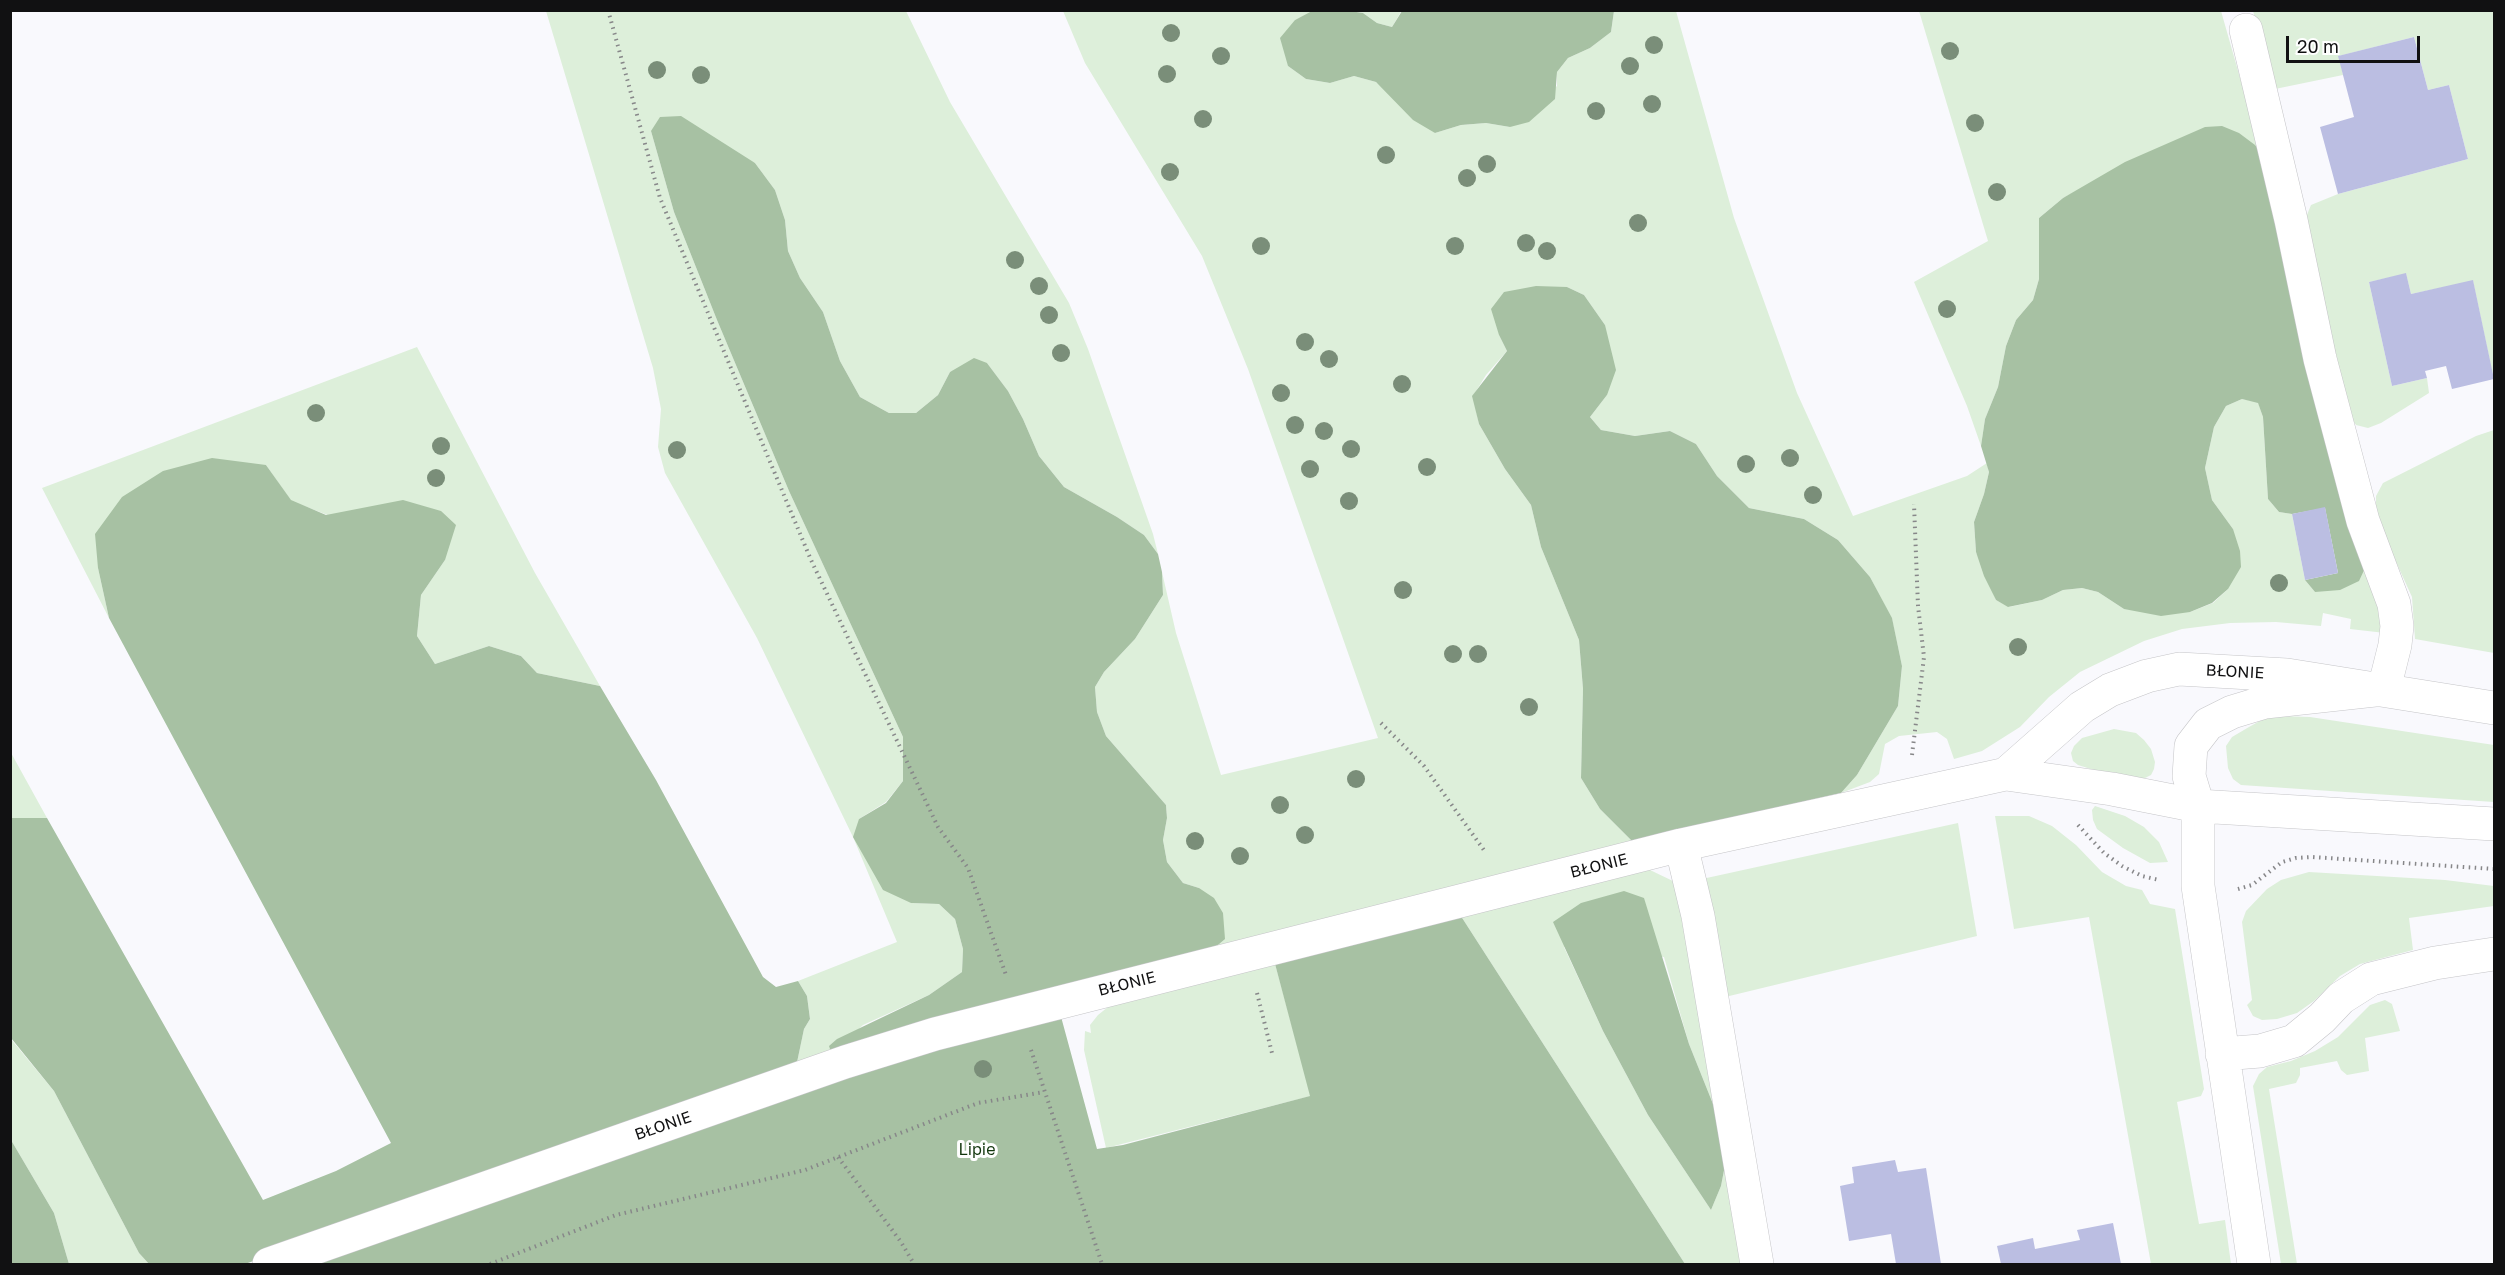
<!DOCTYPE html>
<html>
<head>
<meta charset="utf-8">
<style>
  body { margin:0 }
  #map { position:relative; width:2505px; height:1275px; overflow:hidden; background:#f9f9fd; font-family:"Golos Text",sans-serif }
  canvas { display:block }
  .frame { position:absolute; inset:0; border:12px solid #111112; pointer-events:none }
  .scale { position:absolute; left:2286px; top:36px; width:134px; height:27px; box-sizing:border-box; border:3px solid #111112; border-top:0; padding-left:8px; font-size:18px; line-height:21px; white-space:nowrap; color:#111112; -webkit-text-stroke:4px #fff; paint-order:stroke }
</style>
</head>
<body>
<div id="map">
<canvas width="2505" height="1275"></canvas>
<div class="frame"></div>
<div class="scale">20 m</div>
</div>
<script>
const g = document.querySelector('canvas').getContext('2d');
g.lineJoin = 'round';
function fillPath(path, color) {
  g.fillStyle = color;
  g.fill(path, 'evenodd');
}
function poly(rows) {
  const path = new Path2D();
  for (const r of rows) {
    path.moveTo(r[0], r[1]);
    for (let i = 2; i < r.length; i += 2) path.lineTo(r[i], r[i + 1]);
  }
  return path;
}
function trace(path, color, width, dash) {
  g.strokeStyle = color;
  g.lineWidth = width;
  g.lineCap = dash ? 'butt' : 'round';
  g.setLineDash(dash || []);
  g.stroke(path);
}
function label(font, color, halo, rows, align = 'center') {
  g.font = font + ' "Golos Text",sans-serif';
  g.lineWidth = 6;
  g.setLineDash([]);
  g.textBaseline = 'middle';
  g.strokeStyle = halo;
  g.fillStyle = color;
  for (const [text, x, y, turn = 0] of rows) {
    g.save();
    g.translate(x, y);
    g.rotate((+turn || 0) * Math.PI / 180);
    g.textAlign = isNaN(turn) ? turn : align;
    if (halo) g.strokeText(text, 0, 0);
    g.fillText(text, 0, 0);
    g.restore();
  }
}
const green = poly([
  [1402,10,1392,27,1377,23,1363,13,1350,11],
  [546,11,906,11,950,102,1069,303,1088,349,1153,534,1158,554,1144,535,1117,517,1064,487,1039,456,1023,419,1008,391,987,363,950,372,938,395,916,413,889,413,860,397,840,361,823,312,800,278,788,251,785,220,775,190,755,163,651,131,674,212,717,320,789,491,903,737,903,781,886,802,859,819,911,903,939,904,955,919,963,949,962,972,929,995,863,1025,832,1055,796,1067,804,1029,810,1019,807,996,798,981,897,942,853,837,757,638,665,473,658,447,661,409,653,368],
  [1063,11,1314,11,1295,20,1288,66,1306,79,1330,83,1354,76,1376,82,1435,133,1461,125,1486,123,1510,127,1557,86,1557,72,1568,58,1590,48,1611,32,1614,11,1676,11,1734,218,1797,393,1853,516,1967,476,1987,463,1989,472,1984,494,1974,522,1976,552,1996,600,2009,607,2042,600,2063,590,2082,588,2098,592,2124,609,2190,612,2213,603,2228,589,2233,529,2212,500,2205,468,2214,427,2226,406,2242,399,2258,402,2263,417,2268,499,2279,512,2292,514,2305,580,2315,592,2366,566,2374,586,2385,633,2350,629,2351,619,2323,613,2321,626,2276,622,2230,623,2182,629,2144,641,2080,672,2049,697,2020,727,1982,751,1954,759,1947,739,1937,732,1899,736,1885,744,1879,774,1870,782,1841,793,1857,775,1898,706,1902,666,1892,619,1870,577,1838,540,1804,519,1749,508,1717,476,1696,444,1670,431,1635,436,1601,430,1590,417,1607,395,1605,325,1584,295,1567,287,1499,335,1507,351,1486,375,1473,396,1479,424,1505,469,1531,505,1541,547,1579,640,1583,689,1581,778,1600,809,1632,841,1213,949,1199,888,1183,883,1167,862,1163,840,1167,818,1166,805,1106,736,1097,712,1095,687,1104,672,1135,639,1163,595,1162,572,1176,633,1221,775,1378,738,1248,369,1202,256,1085,63],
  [1919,11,2221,11,2262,155,2090,184,2063,198,2039,218,2039,279,2033,300,2016,320,2006,346,1998,387,1985,419,1981,446,1967,406,1914,282,1988,241],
  [2253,11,2494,11,2494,380,2473,281,2411,294,2406,274,2369,282,2392,386,2427,378,2429,393,2381,423,2368,428,2356,425,2349,415,2304,222,2311,205,2338,194,2468,159,2449,85,2428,90,2414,37,2339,56,2343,75,2275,89],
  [417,347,535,573,600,686,537,673,521,656,489,646,435,664,417,636,421,595,445,560,291,501,266,465,98,568,109,618,42,488],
  [2494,430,2494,653,2415,639,2412,597,2387,542,2376,511,2376,496,2383,483,2476,436],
  [2280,716,2310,717,2494,745,2494,802,2241,785,2233,779,2228,768,2226,746,2232,737,2249,727,2265,718],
  [2114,729,2136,733,2144,740,2151,749,2155,762,2154,769,2151,775,2143,779,2128,777,2094,770,2078,765,2073,761,2071,753,2074,746,2082,738],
  [10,751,47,818,11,818],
  [2095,806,2125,816,2144,827,2159,842,2168,862,2150,863,2123,848,2097,829,2093,820,2092,810],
  [1995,816,2029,816,2052,826,2076,845,2102,872,2126,886,2142,890,2150,904,2175,909,2204,1089,2201,1096,2177,1102,2199,1224,2225,1220,2231,1264,2151,1264,2089,917,2014,929],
  [1958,823,1977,936,1721,998,1702,879],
  [1650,870,1675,882,1717,1114,1689,1044,1664,957,1564,947,1603,1031,1648,1115,1711,1210,1721,1186,1726,1160,1745,1264,1685,1264,1457,910],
  [2309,872,2445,880,2494,886,2494,906,2409,918,2413,950,2360,964,2340,976,2314,1001,2297,1013,2277,1019,2262,1020,2253,1016,2247,1005,2252,1000,2242,922,2246,911,2267,889,2281,880],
  [1274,960,1311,1096,1106,1148,1084,1050,1085,1031,1091,1033,1090,1025,1098,1015,1118,999],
  [2385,1000,2392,1004,2400,1031,2365,1038,2369,1071,2347,1075,2341,1070,2337,1061,2300,1068,2300,1075,2296,1083,2269,1089,2297,1264,2281,1264,2253,1086,2259,1074,2267,1067,2291,1061,2315,1051,2338,1037,2370,1005],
  [10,1038,54,1091,139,1253,149,1264,69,1264,54,1213,11,1140]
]);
const forest = poly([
  [1314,10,1350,11,1363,13,1377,23,1392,27,1402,11,1614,11,1611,32,1590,48,1568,58,1557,72,1555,99,1529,122,1510,127,1486,123,1461,125,1435,133,1413,120,1376,82,1354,76,1330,83,1306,79,1288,66,1280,38,1295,20],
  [681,116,755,163,775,190,785,220,788,251,800,278,823,312,840,361,860,397,889,413,916,413,938,395,950,372,974,358,987,363,1008,391,1023,419,1039,456,1064,487,1117,517,1144,535,1158,554,1162,572,1163,595,1135,639,1104,672,1095,687,1097,712,1106,736,1166,805,1167,818,1163,840,1167,862,1183,883,1199,888,1214,898,1223,913,1225,939,1213,949,832,1055,829,1046,837,1039,929,995,962,972,963,949,955,919,939,904,911,903,883,890,853,837,859,819,886,803,903,781,903,737,789,491,717,320,674,212,651,131,660,117],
  [2222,126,2239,133,2255,145,2262,155,2366,566,2359,581,2340,590,2315,592,2305,580,2338,573,2325,508,2292,514,2279,512,2268,499,2263,417,2258,403,2242,399,2226,406,2214,427,2205,468,2212,500,2233,529,2240,551,2241,567,2228,589,2212,603,2190,612,2161,616,2124,609,2098,592,2082,588,2063,590,2042,600,2008,607,1996,600,1984,576,1976,552,1974,522,1984,494,1989,472,1981,446,1985,419,1998,387,2006,346,2016,320,2033,300,2039,279,2039,218,2063,198,2125,162,2205,127],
  [1536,286,1567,287,1584,295,1605,325,1616,370,1607,395,1590,417,1601,430,1635,436,1670,431,1696,444,1717,476,1749,508,1804,519,1838,540,1870,577,1892,618,1902,666,1898,706,1857,775,1841,793,1632,841,1600,809,1581,778,1583,689,1579,640,1541,547,1531,505,1505,469,1479,424,1472,396,1507,351,1499,335,1491,309,1504,292],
  [212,458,266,465,291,500,326,515,403,500,441,511,456,525,445,560,421,595,417,636,435,664,489,646,521,656,537,673,600,686,656,780,763,977,776,987,798,981,807,996,810,1019,804,1029,796,1067,245,1264,149,1264,139,1253,54,1091,11,1038,11,818,47,818,263,1200,336,1171,391,1143,109,618,98,568,95,534,122,497,163,471],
  [1624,891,1644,898,1689,1044,1717,1114,1726,1160,1721,1186,1711,1210,1648,1115,1603,1031,1553,922,1581,903],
  [1457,910,1685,1264,293,1264,921,1047,1060,1013,1097,1149,1123,1145,1310,1096,1274,960],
  [11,1140,54,1213,69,1264,11,1264]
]);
const building = poly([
  [2414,37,2428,90,2449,85,2468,159,2338,194,2320,127,2354,117,2338,56],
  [2406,273,2411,294,2473,280,2494,379,2452,389,2446,366,2425,371,2427,378,2392,386,2369,282],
  [2325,507,2338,573,2305,580,2292,514],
  [1895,1160,1898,1172,1926,1168,1941,1264,1896,1264,1891,1234,1849,1241,1840,1186,1854,1183,1852,1167],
  [2113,1223,2121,1264,2001,1264,1997,1246,2033,1238,2035,1249,2080,1240,2077,1230]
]);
const path = poly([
  [608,10,660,198,811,560,938,827,968,868,1006,975],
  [1381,723,1424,766,1486,853],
  [1912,755,1924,657,1918,606,1914,504],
  [2078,825,2104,853,2122,866,2142,876,2159,880],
  [2238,889,2252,885,2282,862,2296,858,2312,857,2494,869],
  [1257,993,1273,1057],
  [1031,1050,1102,1264],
  [838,1157,901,1242,914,1264],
  [490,1264,616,1215,805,1170,978,1103,1044,1092]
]);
const minor = poly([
  [2246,30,2291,220,2320,359,2363,521,2394,604,2397,626,2395,645,2384,689],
  [2006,774,2082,707,2110,690,2147,676,2179,669,2287,675,2494,708],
  [1681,845,1698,916,1757,1264],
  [2222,1054,2260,1051,2294,1041,2322,1018,2341,998,2371,979,2435,963,2494,954],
  [269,1264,845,1062,935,1034,1681,845,2006,774,2112,789,2198,806,2494,824],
  [2254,1264,2198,886,2198,806,2189,776,2191,746,2208,724,2232,712,2265,702,2384,689]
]);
const trees = [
  [1171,33],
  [1654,45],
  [1950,51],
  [1221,56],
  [1630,66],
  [657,70],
  [1167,74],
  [701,75],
  [1652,104],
  [1596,111],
  [1203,119],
  [1975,123],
  [1386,155],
  [1487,164],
  [1170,172],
  [1467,178],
  [1997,192],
  [1638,223],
  [1526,243],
  [1261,246],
  [1455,246],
  [1547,251],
  [1015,260],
  [1039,286],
  [1947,309],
  [1049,315],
  [1305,342],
  [1061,353],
  [1329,359],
  [1402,384],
  [1281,393],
  [316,413],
  [1295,425],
  [1324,431],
  [441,446],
  [1351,449],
  [677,450],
  [1790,458],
  [1746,464],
  [1427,467],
  [1310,469],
  [436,478],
  [1813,495],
  [1349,501],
  [2279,583],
  [1403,590],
  [2018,647],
  [1453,654],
  [1478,654],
  [1529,707],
  [1356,779],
  [1280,805],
  [1305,835],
  [1195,841],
  [1240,856],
  [983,1069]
];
const streetNames = [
  ["BŁONIE",2235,672,3],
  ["BŁONIE",1599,866,-14],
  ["BŁONIE",1127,984,-14],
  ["BŁONIE",663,1126,-19]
];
const parkNames = [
  ["Lipie",977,1150]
];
fillPath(green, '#ddefda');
fillPath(forest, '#a7c1a3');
fillPath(building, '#bbbee2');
trace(minor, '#c5c5c8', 34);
trace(path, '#878789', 4, [1.5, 4.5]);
trace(minor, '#fff', 33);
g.fillStyle = '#7a8e79';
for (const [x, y] of trees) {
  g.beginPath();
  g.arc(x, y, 9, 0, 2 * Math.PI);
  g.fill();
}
label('16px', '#111112', '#fff', streetNames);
label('16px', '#12360d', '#fff', parkNames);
</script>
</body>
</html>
